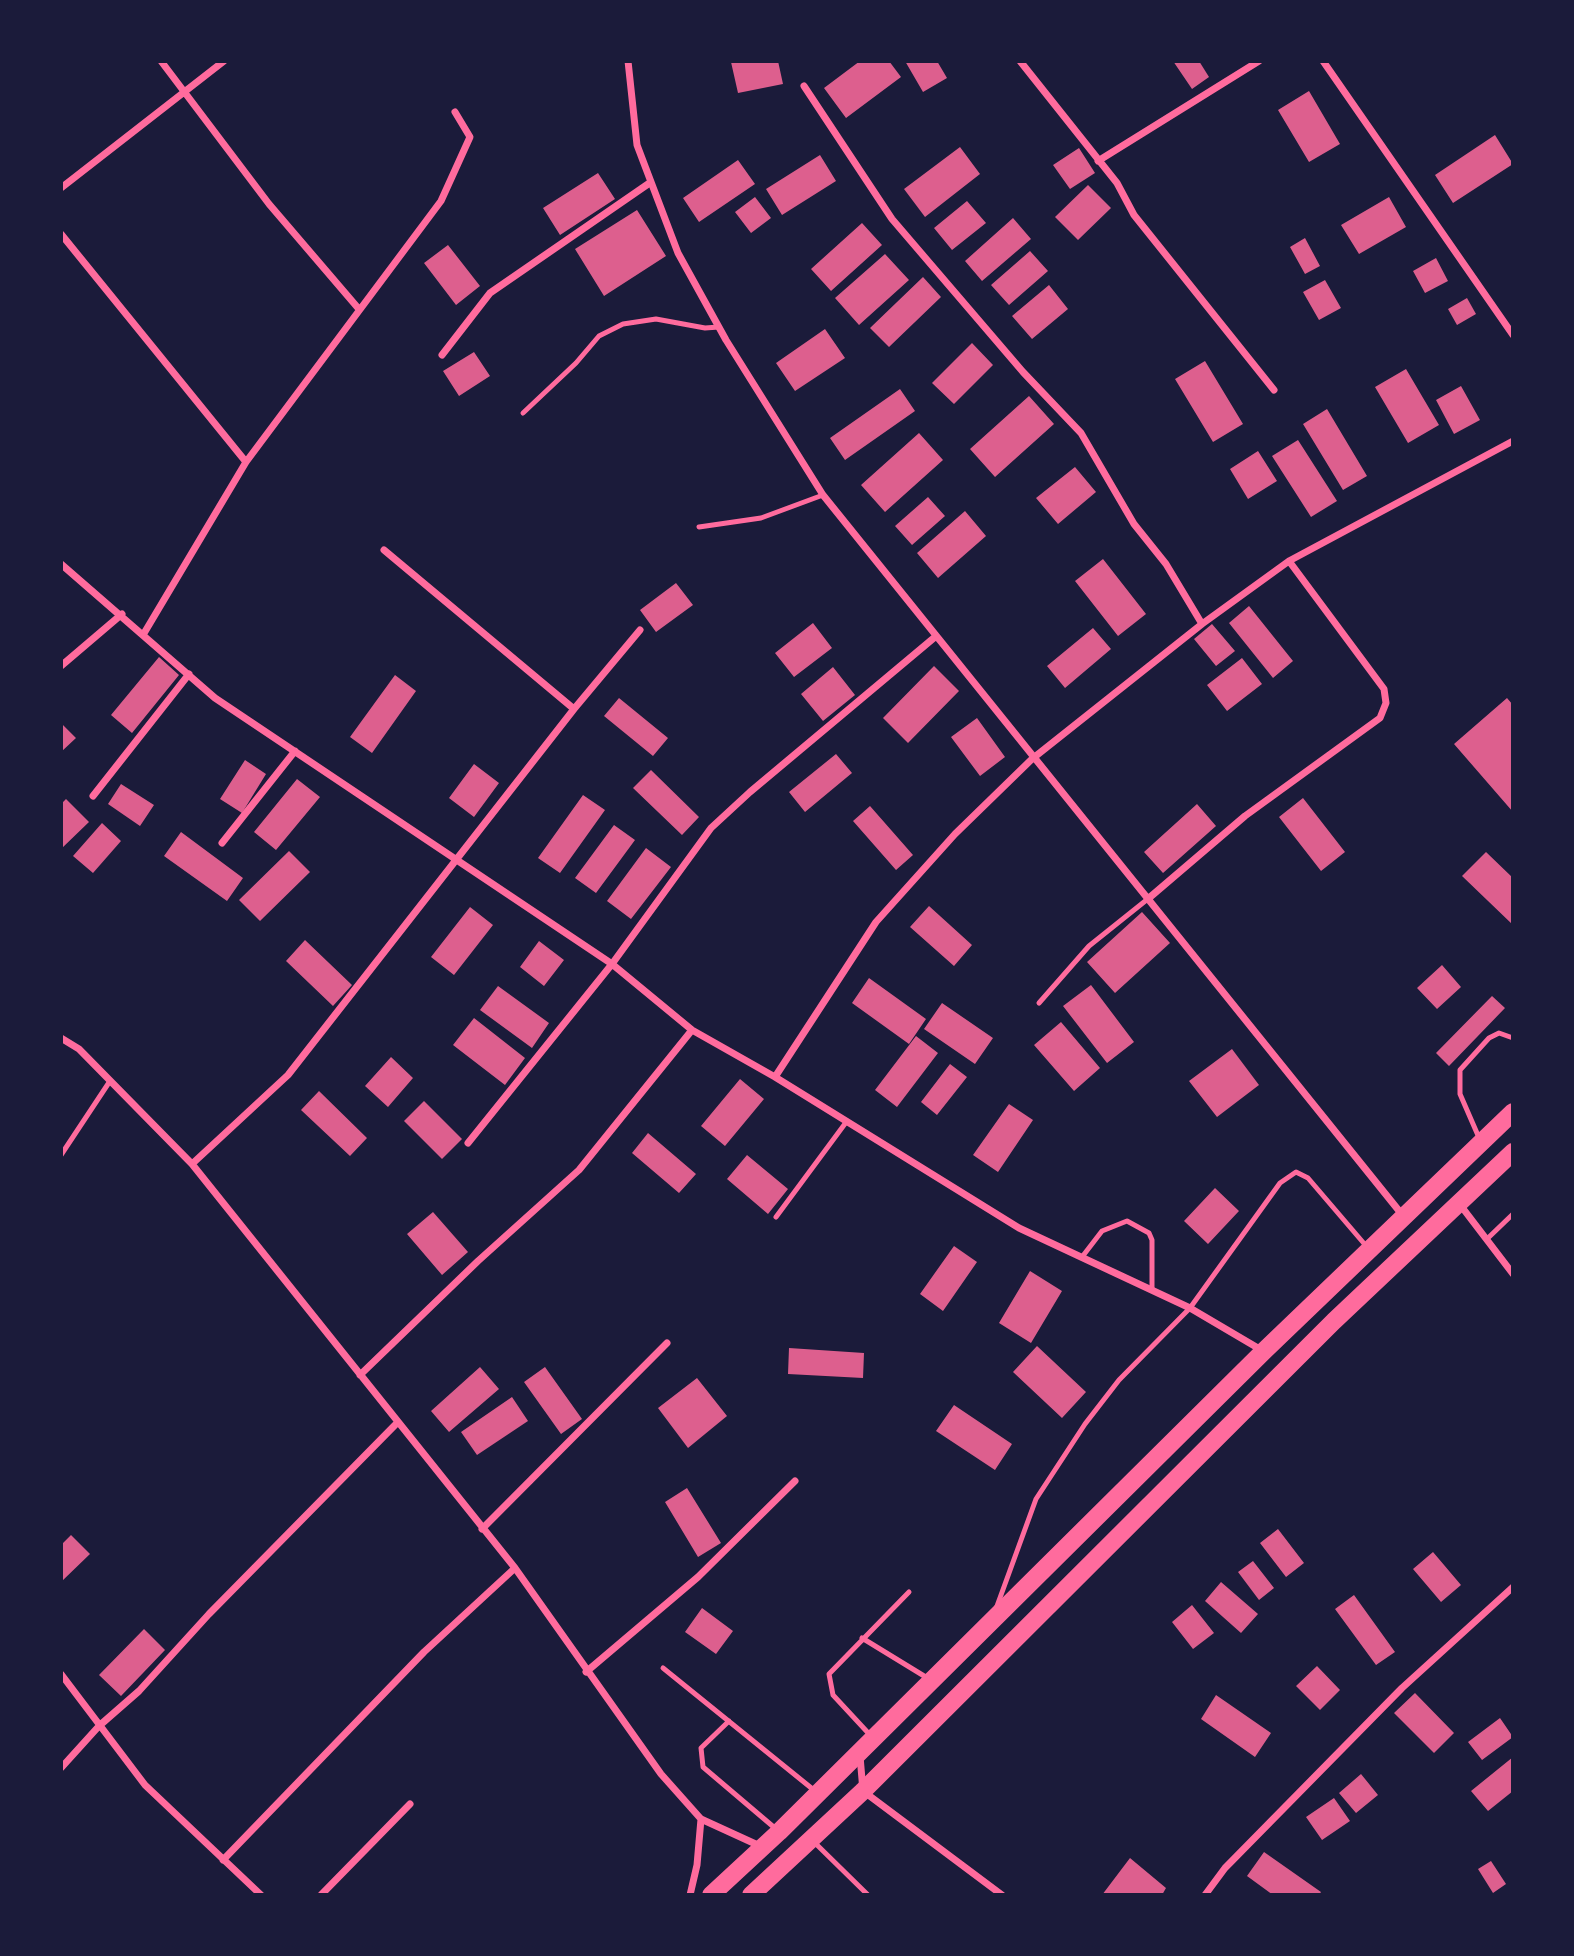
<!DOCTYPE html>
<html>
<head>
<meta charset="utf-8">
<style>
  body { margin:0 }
  #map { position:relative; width:1574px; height:1956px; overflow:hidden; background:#1b1b3a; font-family:Mulish,sans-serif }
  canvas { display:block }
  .frame { position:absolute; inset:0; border:63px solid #1b1b3a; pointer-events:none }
</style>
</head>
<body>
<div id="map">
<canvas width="1574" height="1956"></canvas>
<div class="frame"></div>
</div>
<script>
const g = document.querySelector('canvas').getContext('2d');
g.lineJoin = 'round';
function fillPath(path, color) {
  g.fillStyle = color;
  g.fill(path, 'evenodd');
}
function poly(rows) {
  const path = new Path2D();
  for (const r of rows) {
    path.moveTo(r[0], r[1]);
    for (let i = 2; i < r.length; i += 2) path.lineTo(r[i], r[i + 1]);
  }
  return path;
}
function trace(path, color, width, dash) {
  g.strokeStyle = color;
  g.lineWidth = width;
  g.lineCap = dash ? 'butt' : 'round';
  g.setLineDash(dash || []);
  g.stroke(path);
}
const building = poly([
  [778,61,783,84,738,93,731,62],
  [860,61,889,61,901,77,846,118,824,88],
  [905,61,937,61,947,78,923,92],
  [1173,61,1199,61,1209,77,1192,89],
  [1309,91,1340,144,1309,162,1278,110],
  [1495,135,1513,164,1453,203,1435,175],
  [960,147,980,174,925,217,904,189],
  [1079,148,1095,173,1070,189,1053,165],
  [820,155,836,181,782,215,766,189],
  [738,160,755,184,699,222,683,198],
  [598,173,615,199,560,235,543,208],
  [1088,185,1111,208,1078,240,1055,217],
  [755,197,771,218,751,233,735,212],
  [1389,197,1406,227,1359,254,1341,225],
  [967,201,986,223,952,250,934,228],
  [637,210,666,256,604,296,575,249],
  [1013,218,1031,239,982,281,965,261],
  [862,223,882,245,831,291,811,269],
  [1305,238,1320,266,1305,274,1290,247],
  [448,245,480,286,456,305,424,263],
  [1030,251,1048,271,1009,305,991,285],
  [885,254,909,280,859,325,835,298],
  [1436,258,1448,281,1425,293,1413,271],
  [923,277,941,297,889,347,870,328],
  [1325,280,1341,308,1319,320,1303,292],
  [1049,285,1068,309,1032,339,1012,316],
  [1467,298,1476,314,1457,325,1448,309],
  [825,329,845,358,795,391,776,363],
  [972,343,993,365,954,404,932,383],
  [474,352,490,376,459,396,443,371],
  [1205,361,1243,424,1213,442,1175,379],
  [1406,369,1439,425,1408,443,1375,387],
  [1461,386,1480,420,1454,434,1436,400],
  [900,389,915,411,845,460,830,438],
  [1029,396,1054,424,995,477,970,449],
  [1327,409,1367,476,1343,490,1303,424],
  [919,433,943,460,885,512,861,485],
  [1298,440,1337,501,1311,517,1272,456],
  [1258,451,1277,481,1248,499,1230,469],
  [1075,467,1096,492,1058,524,1036,498],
  [928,497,945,516,912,545,895,526],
  [965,511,986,536,938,578,917,553],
  [1103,559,1146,614,1118,636,1075,581],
  [676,583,693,605,656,632,640,610],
  [1249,606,1293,661,1273,678,1229,623],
  [813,623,832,648,794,677,775,653],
  [1212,624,1235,651,1216,666,1194,639],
  [1093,628,1111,649,1065,688,1047,666],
  [159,657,179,675,132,733,111,715],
  [1242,658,1262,684,1227,711,1207,685],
  [934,666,959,691,908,743,883,718],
  [833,667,855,695,823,721,801,694],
  [395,675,416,691,372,753,350,737],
  [619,698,668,738,653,756,604,716],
  [1507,698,1513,705,1513,812,1454,744],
  [977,718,1005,757,980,776,951,737],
  [61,723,76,738,61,752],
  [836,754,852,773,805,812,789,792],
  [245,760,266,774,242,813,220,799],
  [474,764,499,783,474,817,449,798],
  [651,770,699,817,682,835,633,788],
  [297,779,320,797,276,850,254,832],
  [121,784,154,805,140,826,108,804],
  [583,795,605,810,560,873,538,858],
  [1303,798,1345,852,1321,871,1279,817],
  [66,799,89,822,61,849,61,804],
  [1197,804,1216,826,1163,873,1144,852],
  [870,806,913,855,896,870,853,821],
  [102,823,121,841,93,873,73,856],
  [614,825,635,840,596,893,575,878],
  [181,832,243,878,227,901,164,856],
  [646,848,671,867,631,919,607,901],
  [289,851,310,872,260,921,239,900],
  [1486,852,1513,878,1513,925,1462,876],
  [929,906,972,945,954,966,910,927],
  [470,907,493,925,454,975,431,957],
  [1142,912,1170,943,1115,993,1087,962],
  [305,940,352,985,333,1006,286,961],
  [539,941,564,960,544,986,520,967],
  [1442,965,1461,987,1437,1009,1417,988],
  [869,978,926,1019,909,1044,852,1003],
  [1091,985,1134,1042,1107,1063,1063,1006],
  [498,986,549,1023,532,1048,480,1010],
  [1492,996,1505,1008,1449,1066,1436,1053],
  [942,1003,993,1038,975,1064,924,1029],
  [474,1018,525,1058,505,1085,453,1045],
  [1061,1022,1100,1068,1074,1091,1034,1045],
  [916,1036,938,1053,897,1107,875,1090],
  [1232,1049,1259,1085,1217,1117,1189,1081],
  [391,1057,413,1078,388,1107,365,1086],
  [950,1064,967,1077,937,1115,921,1102],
  [740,1079,764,1099,725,1146,701,1126],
  [319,1091,367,1138,350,1156,301,1110],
  [424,1101,462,1139,442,1159,404,1121],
  [1009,1104,1033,1120,998,1172,973,1155],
  [648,1133,696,1174,679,1193,632,1153],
  [747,1155,788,1189,768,1214,727,1179],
  [1215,1188,1239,1211,1208,1244,1184,1221],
  [433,1212,468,1252,442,1275,407,1234],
  [954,1246,977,1262,943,1311,920,1294],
  [1030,1271,1062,1291,1031,1343,999,1323],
  [1037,1346,1086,1392,1062,1418,1013,1372],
  [789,1348,864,1353,863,1378,788,1374],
  [480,1367,499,1389,449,1432,431,1411],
  [545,1367,582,1419,561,1434,524,1382],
  [697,1378,727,1416,688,1448,658,1408],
  [512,1397,528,1421,477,1455,461,1432],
  [954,1405,1012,1444,995,1470,936,1431],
  [687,1488,721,1543,698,1557,665,1502],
  [1278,1529,1304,1563,1286,1577,1260,1543],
  [71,1535,90,1554,61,1582,61,1545],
  [1433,1552,1461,1585,1441,1602,1413,1569],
  [1253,1561,1274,1588,1259,1600,1238,1572],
  [1221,1582,1258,1614,1241,1633,1205,1601],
  [1354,1595,1395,1652,1376,1665,1335,1609],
  [1192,1605,1214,1633,1193,1649,1172,1622],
  [702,1608,733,1631,716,1654,685,1632],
  [144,1629,165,1650,121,1696,99,1675],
  [1317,1666,1340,1690,1320,1710,1296,1686],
  [1415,1693,1454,1733,1434,1753,1394,1713],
  [1216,1695,1271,1733,1255,1757,1201,1719],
  [1500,1718,1513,1737,1482,1760,1468,1742],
  [1513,1757,1513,1791,1488,1811,1471,1791],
  [1361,1774,1378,1795,1356,1813,1339,1793],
  [1334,1798,1350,1821,1322,1840,1306,1817],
  [1264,1852,1321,1892,1319,1895,1273,1895,1247,1876],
  [1130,1858,1166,1888,1162,1895,1102,1895],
  [1491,1861,1506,1884,1493,1893,1478,1869]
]);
const service = poly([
  [523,413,576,363,599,336,623,324,656,319,705,328,719,327],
  [699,527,761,518,823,495],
  [1039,1003,1089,946,1149,898],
  [1480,1140,1460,1094,1460,1070,1489,1038,1499,1033,1513,1038],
  [61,1155,110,1081],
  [776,1217,847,1121],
  [1488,1238,1513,1214],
  [1082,1257,1102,1231,1127,1221,1149,1233,1152,1240,1152,1290],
  [997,1606,1036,1499,1085,1424,1119,1380,1190,1308,1280,1183,1296,1172,1308,1178,1367,1247],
  [862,1638,929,1679],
  [663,1668,815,1791],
  [729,1721,701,1748,703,1767,776,1829],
  [871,1736,833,1695,829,1674,909,1592],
  [814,1842,868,1895]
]);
const minor = poly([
  [161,61,269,204,358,308],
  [628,61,637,145,678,253,726,340,823,495,1404,1217],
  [1020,61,1117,183,1134,215,1274,390],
  [1323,61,1513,335],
  [804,86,892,219,1023,372,1081,433,1134,524,1166,564,1202,624],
  [1098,161,1259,61],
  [61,188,224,61],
  [61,234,246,462],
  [442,355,490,293,651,182],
  [384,550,574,709],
  [61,564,215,698,612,964,692,1030,775,1077,1019,1228,1190,1308,1263,1351],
  [143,635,246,462,441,201,470,137,455,112],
  [61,666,122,614],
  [93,796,189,674],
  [222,843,295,751],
  [1149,898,1245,816,1380,718,1386,703,1384,689,1289,561],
  [61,1038,79,1049,192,1164,515,1568,661,1774,701,1819,760,1846],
  [775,1077,876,922,955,834,1032,759,1202,624,1289,561,1513,441],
  [468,1143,612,964,711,828,750,792,935,637],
  [192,1164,288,1075,574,709,640,630],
  [1458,1202,1513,1274],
  [360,1375,478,1261,579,1170,692,1030],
  [482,1529,667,1343],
  [586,1672,698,1577,795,1481],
  [61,1674,145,1785,261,1895],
  [860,1756,863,1791,1002,1895],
  [61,1768,99,1726,139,1691,209,1614,397,1423],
  [223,1860,424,1652,515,1568],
  [321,1895,410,1804],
  [690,1895,697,1865,701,1819],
  [1205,1895,1225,1868,1402,1688,1513,1587]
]);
const trunk = poly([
  [711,1895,779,1832,1264,1351,1513,1112],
  [751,1895,863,1791,1334,1321,1513,1152]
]);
fillPath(building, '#dd5f8e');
trace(service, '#ff6b9d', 5);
trace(minor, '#ff6b9d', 7);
trace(trunk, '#ff6b9d', 18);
</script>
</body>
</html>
